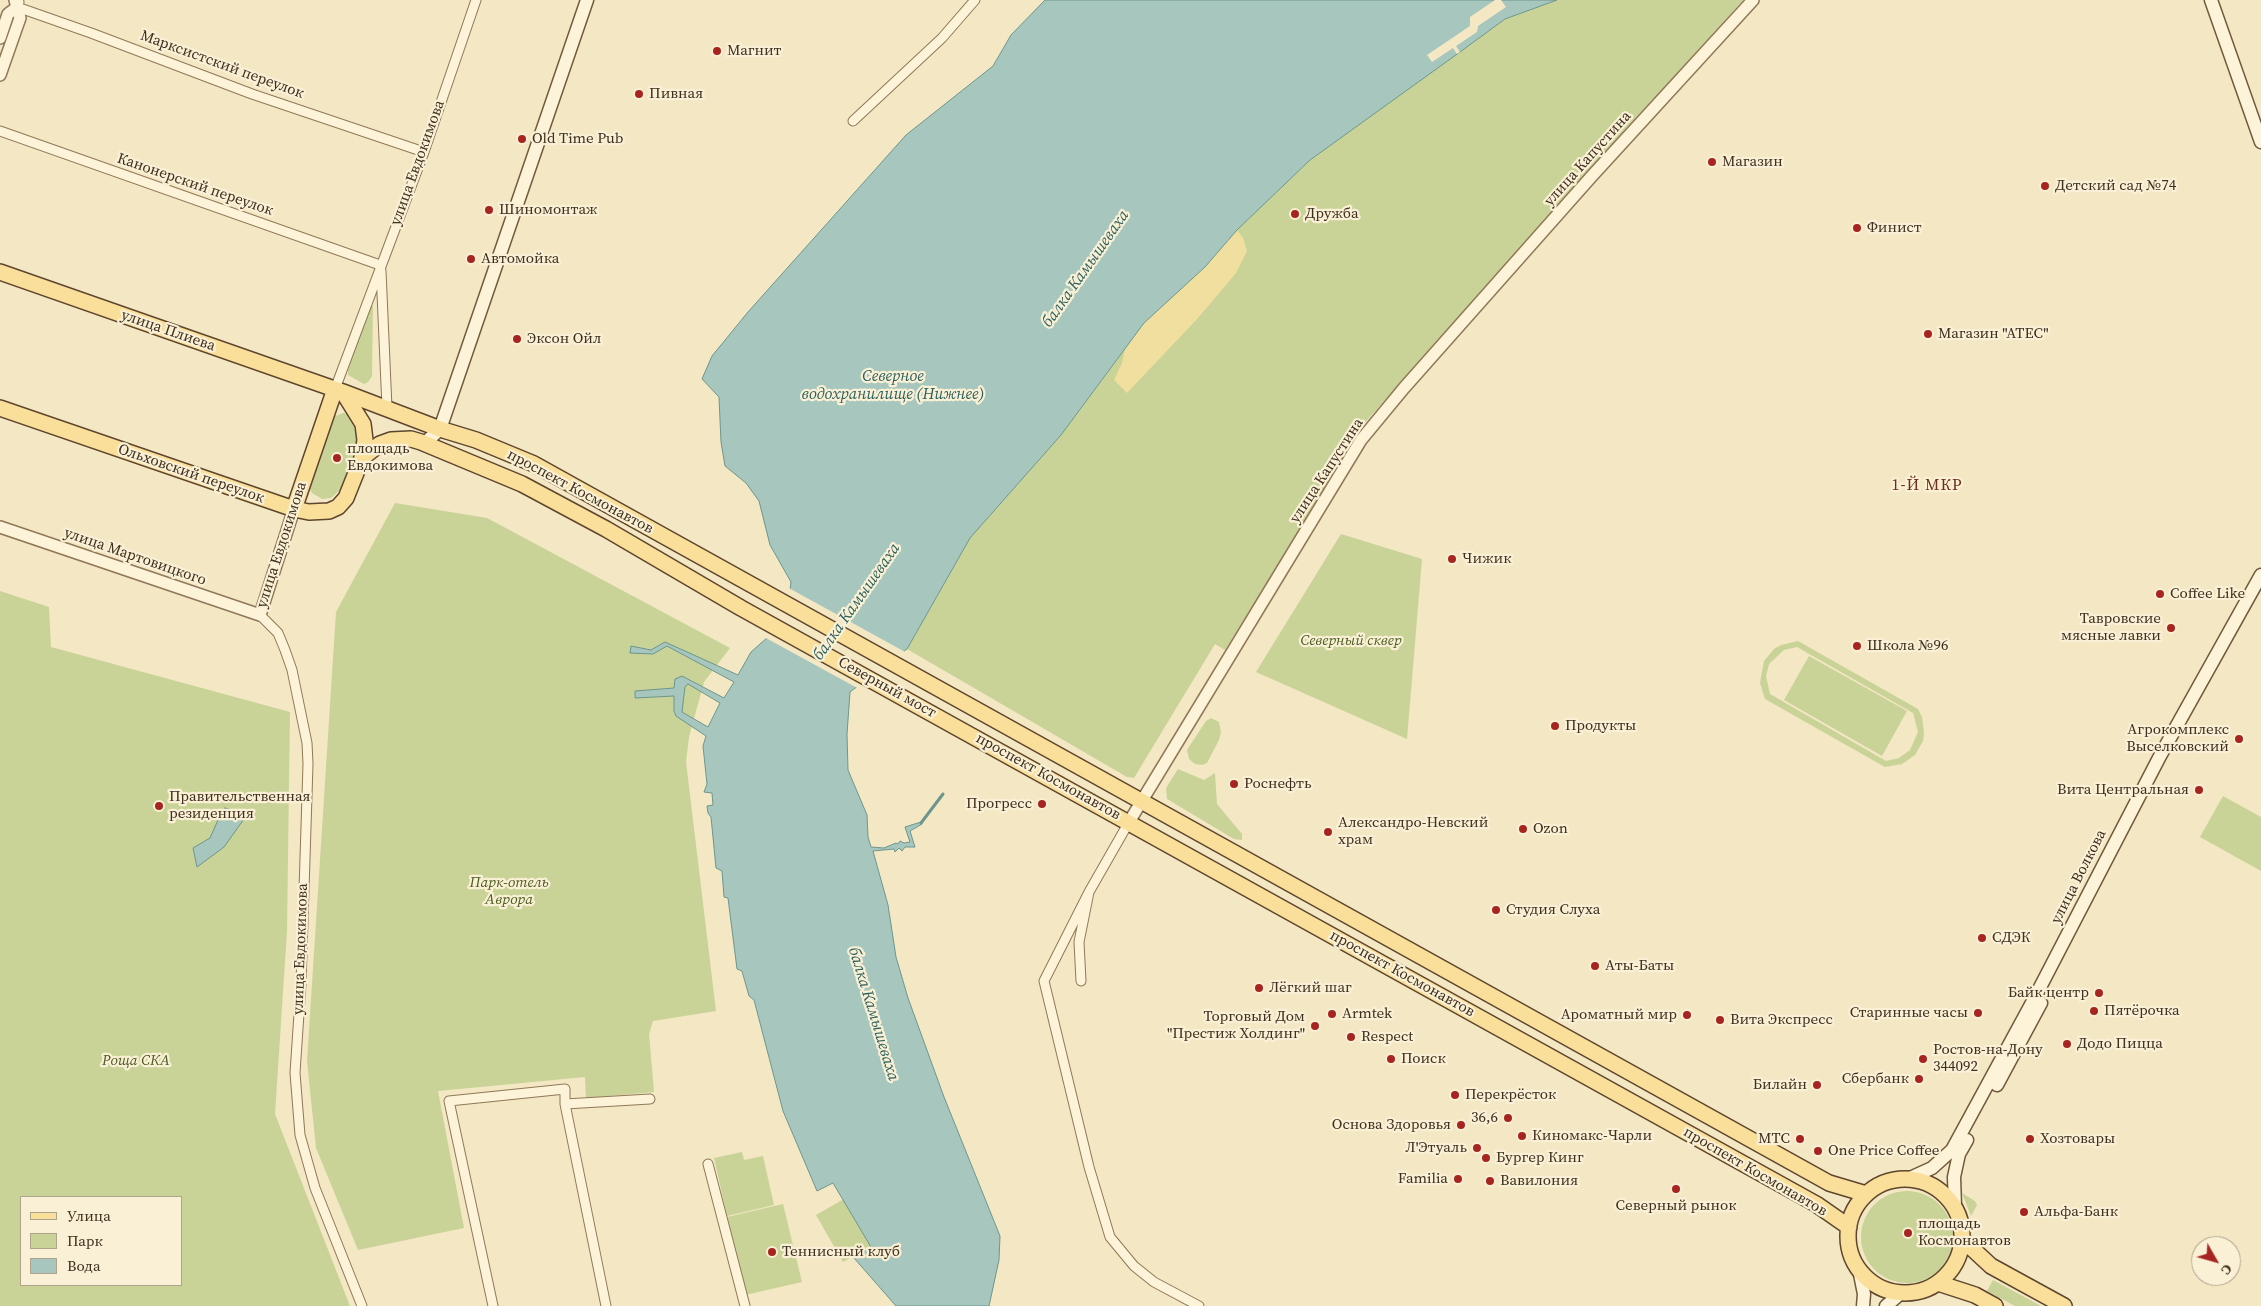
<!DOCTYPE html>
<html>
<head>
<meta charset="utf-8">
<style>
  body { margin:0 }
  #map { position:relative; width:2261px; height:1306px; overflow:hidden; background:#f3e7c4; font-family:"Source Serif 4",serif }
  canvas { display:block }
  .legend { position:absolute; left:20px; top:1196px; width:162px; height:90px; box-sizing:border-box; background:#f9f0d5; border:1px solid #afa38c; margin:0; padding:6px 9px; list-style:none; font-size:15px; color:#3f2f1e }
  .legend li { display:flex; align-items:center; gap:10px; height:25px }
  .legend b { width:25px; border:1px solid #afa38c }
  .north { position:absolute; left:2191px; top:1236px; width:50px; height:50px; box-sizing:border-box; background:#f9f0d5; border:1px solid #afa38c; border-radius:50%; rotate:128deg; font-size:14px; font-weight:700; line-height:20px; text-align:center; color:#3f2f1e }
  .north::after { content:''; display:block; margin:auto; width:18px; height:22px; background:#a62521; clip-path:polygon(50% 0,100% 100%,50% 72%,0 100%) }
</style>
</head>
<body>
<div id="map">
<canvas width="2261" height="1306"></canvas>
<ul class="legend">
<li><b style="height:6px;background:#f9df99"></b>Улица</li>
<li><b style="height:14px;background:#c9d397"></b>Парк</li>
<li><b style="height:14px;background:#a7c6be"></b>Вода</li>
</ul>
<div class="north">С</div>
</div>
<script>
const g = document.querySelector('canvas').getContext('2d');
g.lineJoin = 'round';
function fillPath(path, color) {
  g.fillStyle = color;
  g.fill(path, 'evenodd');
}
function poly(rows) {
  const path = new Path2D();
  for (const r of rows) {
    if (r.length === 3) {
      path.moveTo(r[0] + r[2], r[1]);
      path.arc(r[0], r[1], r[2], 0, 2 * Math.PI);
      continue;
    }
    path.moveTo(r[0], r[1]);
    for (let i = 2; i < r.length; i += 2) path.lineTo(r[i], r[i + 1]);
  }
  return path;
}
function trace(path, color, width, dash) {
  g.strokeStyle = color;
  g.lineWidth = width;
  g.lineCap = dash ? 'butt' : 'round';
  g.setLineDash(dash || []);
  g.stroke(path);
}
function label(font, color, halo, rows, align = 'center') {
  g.font = font + ' "Source Serif 4",serif';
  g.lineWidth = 4.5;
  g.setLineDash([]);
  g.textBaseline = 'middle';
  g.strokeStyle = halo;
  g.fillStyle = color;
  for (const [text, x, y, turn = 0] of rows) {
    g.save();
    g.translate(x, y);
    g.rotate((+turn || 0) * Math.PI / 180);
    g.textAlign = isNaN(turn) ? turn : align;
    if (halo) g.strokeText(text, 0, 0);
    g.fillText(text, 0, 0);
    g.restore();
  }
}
const green = poly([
  [1557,0,1743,0,1360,428,1304,523,1225,650,1215,644,1134,778,1127,777,907,649,970,538,1061,435,1144,323,1205,267,1237,230,1310,160,1505,19],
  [369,305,373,306,372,376,368,382,364,384,348,375,348,370],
  [343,413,349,414,357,421,359,440,341,489,331,498,322,499,312,493,307,484,333,417],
  [395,503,487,518,730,648,704,682,689,737,686,762,716,1011,653,1021,649,1034,654,1092,586,1098,585,1077,438,1091,464,1228,358,1250,316,1148,307,1061,336,612],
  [1341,534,1422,559,1407,739,1256,672],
  [0,591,49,607,51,647,290,712,287,931,275,1114,350,1306,0,1306],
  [21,1197,181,1197,181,1285,21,1285],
  [1798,641,1918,709,1922,717,1924,733,1923,741,1915,755,1902,764,1885,767,1765,699,1760,683,1764,661,1774,649,1781,645],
  [1797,647,1913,713,1918,732,1910,750,1899,758,1886,761,1770,694,1766,676,1769,664,1784,650],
  [1809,656,1907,711,1882,756,1784,700],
  [1211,718,1219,722,1221,732,1219,740,1207,763,1202,765,1195,764,1189,759,1187,750,1206,721],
  [1178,769,1204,780,1215,773,1217,804,1242,834,1242,840,1234,839,1167,799,1166,788],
  [2223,796,2261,817,2261,871,2200,837],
  [742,1152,744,1160,763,1156,774,1205,727,1216,714,1158],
  [1907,1237,46],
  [1962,1193,1975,1201,1977,1205,1971,1216],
  [844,1199,871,1246,843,1262,816,1215],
  [783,1204,802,1282,745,1295,727,1217],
  [1993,1280,2041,1306,2015,1306,1987,1291]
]);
const sand = poly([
  [1237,230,1243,238,1247,251,1236,273,1198,318,1127,393,1114,380,1122,363,1125,349,1144,323,1205,267]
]);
const water = poly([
  [1045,0,1557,0,1505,19,1460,52,1310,160,1237,230,1205,267,1144,323,1061,435,970,538,907,649,850,692,847,734,848,770,867,815,868,837,871,847,884,848,896,843,898,844,900,841,904,843,910,842,905,827,921,822,922,824,910,831,915,847,905,847,902,851,899,848,895,852,894,849,873,851,888,905,896,957,908,998,944,1097,1000,1236,999,1260,989,1306,896,1306,854,1258,871,1247,833,1183,817,1191,783,1111,754,1000,749,996,742,971,737,969,728,898,724,897,722,871,716,868,711,817,708,813,707,806,713,805,712,793,704,792,707,784,703,746,706,736,676,716,674,711,674,696,635,698,635,691,674,688,675,679,682,676,724,698,734,682,667,646,653,654,630,653,631,646,651,650,665,642,738,675,751,652,786,621,791,582,770,545,759,501,746,483,725,466,721,442,719,397,702,379,712,356,748,312,906,135,993,66,1011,35,1045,0],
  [688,684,720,703,708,727,682,712,685,687,688,684],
  [225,808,238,812,244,819,224,847,197,867,193,848,210,838,218,820,225,808]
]);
const pier = poly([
  [1495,0,1501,0,1506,7,1478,26,1477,32,1456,46,1460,52,1457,54,1453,48,1432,62,1427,55,1470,26,1470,17],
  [787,587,907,653,859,689,764,637,784,620]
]);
const stream = poly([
  [921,823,943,794]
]);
const minor = poly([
  [19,2,17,7,91,33,252,94,424,152],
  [853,121,942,38,975,0],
  [0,131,380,265],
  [381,271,387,408],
  [335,389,424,152,476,0],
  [260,615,278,633,285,650,292,670,307,743,308,764,301,984,295,1073,300,1135,315,1188,362,1306],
  [1089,892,1044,981,1089,1167,1110,1237,1134,1266,1154,1282,1199,1306],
  [1081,981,1079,942,1089,892,1129,822],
  [565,1104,606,1306],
  [708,1164,745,1306],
  [493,1306,449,1101,565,1089,565,1104,650,1099]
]);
const tertiary = poly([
  [0,38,8,14,17,7],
  [0,75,20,18,15,0],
  [0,527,260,615,294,509],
  [1129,822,1361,440,1404,388,1591,177,1753,0]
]);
const secondary = poly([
  [2211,0,2261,142],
  [421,442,426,442,440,429,587,0],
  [1997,1085,2041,1003],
  [1910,1178,1932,1168,1952,1150,2034,999,2160,756,2261,575],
  [1955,1207,1954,1177,1959,1154,1967,1140],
  [1859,1269,1864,1294,1863,1306],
  [1886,1306,1901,1293]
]);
const primary = poly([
  [0,272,343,392,440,429,476,440,534,464,1829,1183,1866,1194],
  [343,392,363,424,365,440,362,458],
  [0,408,294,509,309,512,329,511,338,507,346,498,362,458,380,444,391,440,411,439,421,442,522,484,606,529,741,608,1816,1204,1849,1227],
  [294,509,335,389],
  [1905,1236,57],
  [1963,1240,1991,1266,2064,1306],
  [1938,1283,1975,1295,1995,1306]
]);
const markers = [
  [717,51,5,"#a62521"],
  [639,94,5,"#a62521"],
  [522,139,5,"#a62521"],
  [1712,162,5,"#a62521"],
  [2045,186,5,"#a62521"],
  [489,210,5,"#a62521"],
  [1295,214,5,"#a62521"],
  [1857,228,5,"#a62521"],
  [471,259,5,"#a62521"],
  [1928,334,5,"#a62521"],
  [517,339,5,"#a62521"],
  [337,458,5,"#a62521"],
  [1452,559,5,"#a62521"],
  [2160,594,5,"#a62521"],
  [2171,628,5,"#a62521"],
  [1857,646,5,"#a62521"],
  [1555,726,5,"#a62521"],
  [2239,739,5,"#a62521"],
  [1234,784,5,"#a62521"],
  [2199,790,5,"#a62521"],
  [1042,804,5,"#a62521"],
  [159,806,5,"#a62521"],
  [1523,829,5,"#a62521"],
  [1328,832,5,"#a62521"],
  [1496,910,5,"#a62521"],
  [1982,938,5,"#a62521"],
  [1595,966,5,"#a62521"],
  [1259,988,5,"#a62521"],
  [2099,993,5,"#a62521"],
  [2094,1011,5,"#a62521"],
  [1978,1013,5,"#a62521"],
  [1332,1014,5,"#a62521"],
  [1687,1015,5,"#a62521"],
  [1720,1020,5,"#a62521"],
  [1315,1026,5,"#a62521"],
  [1351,1037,5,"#a62521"],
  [2067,1044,5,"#a62521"],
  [1391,1059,5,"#a62521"],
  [1923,1059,5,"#a62521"],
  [1919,1079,5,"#a62521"],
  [1817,1085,5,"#a62521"],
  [1455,1095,5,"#a62521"],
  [1508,1118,5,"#a62521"],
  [1461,1125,5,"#a62521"],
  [1522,1136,5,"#a62521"],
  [1800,1139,5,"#a62521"],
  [2030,1139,5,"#a62521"],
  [1477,1148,5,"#a62521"],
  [1818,1151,5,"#a62521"],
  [1486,1158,5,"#a62521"],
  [1458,1179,5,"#a62521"],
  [1490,1181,5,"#a62521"],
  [1676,1189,5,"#a62521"],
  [2024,1212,5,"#a62521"],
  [1908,1233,5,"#a62521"],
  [772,1252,5,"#a62521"]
];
const poiNames = [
  ["Магнит",727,51],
  ["Пивная",649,94],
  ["Old Time Pub",532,139],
  ["Магазин",1722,162],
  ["Детский сад №74",2055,186],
  ["Шиномонтаж",499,210],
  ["Дружба",1305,214],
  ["Финист",1867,228],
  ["Автомойка",481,259],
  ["Магазин \"АТЕС\"",1938,334],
  ["Эксон Ойл",527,339],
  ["площадь",347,449],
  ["Евдокимова",347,466],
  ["Чижик",1462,559],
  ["Coffee Like",2170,594],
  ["Тавровские",2161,619,"right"],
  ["мясные лавки",2161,636,"right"],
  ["Школа №96",1867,646],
  ["Продукты",1565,726],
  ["Агрокомплекс",2229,730,"right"],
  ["Выселковский",2229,747,"right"],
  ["Роснефть",1244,784],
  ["Вита Центральная",2189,790,"right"],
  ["Правительственная",169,797],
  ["резиденция",169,814],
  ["Прогресс",1032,804,"right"],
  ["Александро-Невский",1338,823],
  ["храм",1338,840],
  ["Ozon",1533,829],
  ["Студия Слуха",1506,910],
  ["СДЭК",1992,938],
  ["Аты-Баты",1605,966],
  ["Лёгкий шаг",1269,988],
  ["Байк центр",2089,993,"right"],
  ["Пятёрочка",2104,1011],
  ["Старинные часы",1968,1013,"right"],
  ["Armtek",1342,1014],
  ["Ароматный мир",1677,1015,"right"],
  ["Торговый Дом",1305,1017,"right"],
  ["\"Престиж Холдинг\"",1305,1034,"right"],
  ["Вита Экспресс",1730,1020],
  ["Respect",1361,1037],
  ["Додо Пицца",2077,1044],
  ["Ростов-на-Дону",1933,1050],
  ["344092",1933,1067],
  ["Поиск",1401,1059],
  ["Сбербанк",1909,1079,"right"],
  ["Билайн",1807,1085,"right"],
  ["Перекрёсток",1465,1095],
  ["36,6",1498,1118,"right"],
  ["Основа Здоровья",1451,1125,"right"],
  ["Киномакс-Чарли",1532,1136],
  ["МТС",1790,1139,"right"],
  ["Хозтовары",2040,1139],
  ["Л'Этуаль",1467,1148,"right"],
  ["One Price Coffee",1828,1151],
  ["Бургер Кинг",1496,1158],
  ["Familia",1448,1179,"right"],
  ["Вавилония",1500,1181],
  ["Северный рынок",1676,1206,"center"],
  ["Альфа-Банк",2034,1212],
  ["площадь",1918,1224],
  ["Космонавтов",1918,1241],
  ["Теннисный клуб",782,1252]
];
const streetNames = [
  ["Марксистский переулок",222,65,20],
  ["улица Капустина",1588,159,-48],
  ["улица Евдокимова",418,163,-70],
  ["Канонерский переулок",195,185,19],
  ["улица Плиева",168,331,19],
  ["улица Капустина",1327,471,-57],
  ["Ольховский переулок",191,474,19],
  ["проспект Космонавтов",580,492,28],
  ["улица Евдокимова",282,545,-72],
  ["улица Мартовицкого",135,557,19],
  ["Северный мост",887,688,29],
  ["проспект Космонавтов",1048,777,29],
  ["улица Волкова",2079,877,-63],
  ["улица Евдокимова",301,949,-88],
  ["проспект Космонавтов",1402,974,29],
  ["проспект Космонавтов",1755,1172,30]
];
const parkNames = [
  ["Северный сквер",1351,641],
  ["Парк-отель",509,883],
  ["Аврора",509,900],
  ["Роща СКА",136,1061]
];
const waterNames = [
  ["балка Камышеваха",1086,269,-55],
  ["Северное",893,377],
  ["водохранилище (Нижнее)",893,395],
  ["балка Камышеваха",857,602,-55],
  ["балка Камышеваха",873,1014,73]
];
const neighbourhoodNames = [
  ["1-Й МКР",1927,486]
];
fillPath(green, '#c9d397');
fillPath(sand, '#f1df9f');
fillPath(water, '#a7c6be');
trace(water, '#6c968d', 1);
fillPath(pier, '#f3e7c4');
trace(stream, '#6c968d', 3);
trace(minor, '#907858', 11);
trace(tertiary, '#907858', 14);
trace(secondary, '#72593b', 15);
trace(primary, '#5e452d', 18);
trace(minor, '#fcf3d9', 9);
trace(tertiary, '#fcf3d9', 11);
trace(secondary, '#fcf3d9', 12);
trace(primary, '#f9df99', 15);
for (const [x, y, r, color] of markers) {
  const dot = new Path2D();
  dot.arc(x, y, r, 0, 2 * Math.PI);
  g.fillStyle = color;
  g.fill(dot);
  trace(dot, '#f9f0d5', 2);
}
label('15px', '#3f2f1e', '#f9f0d5', poiNames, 'left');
label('15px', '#3f2f1e', '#f9f0d5', streetNames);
label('italic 15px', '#4c5e22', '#f9f0d5', parkNames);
label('italic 16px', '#2b605f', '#f9f0d5', waterNames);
g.letterSpacing = '1px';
label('16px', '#702e18', '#f9f0d5', neighbourhoodNames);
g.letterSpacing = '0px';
</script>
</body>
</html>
